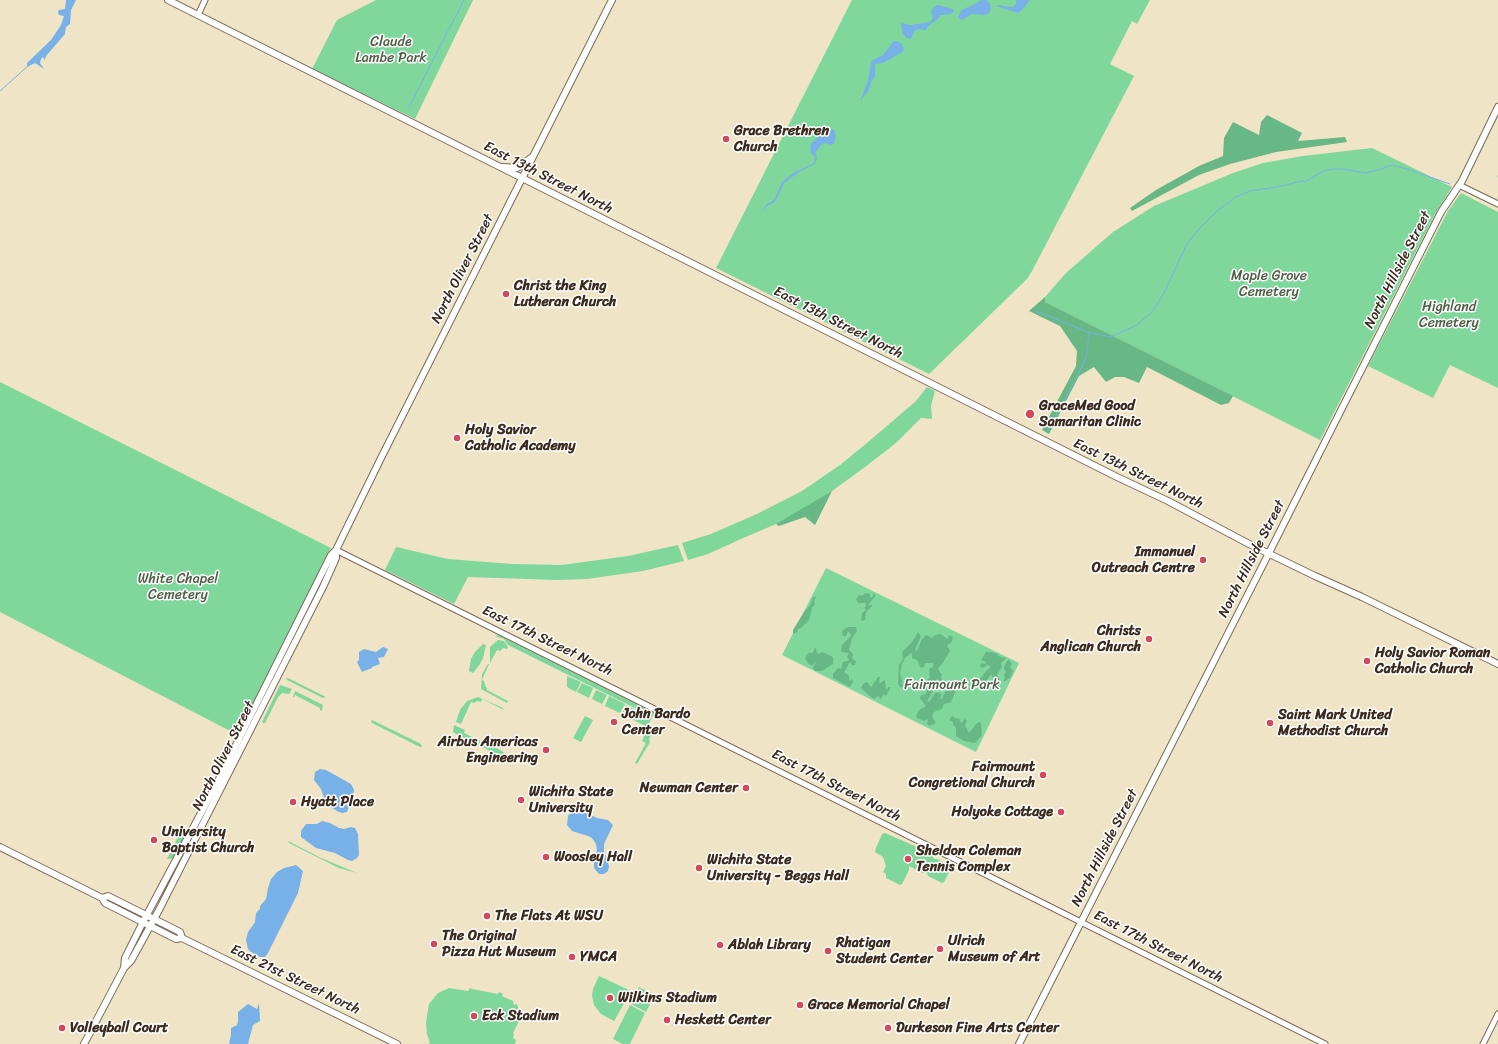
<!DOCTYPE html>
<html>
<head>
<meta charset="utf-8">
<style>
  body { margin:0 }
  canvas { display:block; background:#efe4c6 }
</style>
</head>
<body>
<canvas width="1498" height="1044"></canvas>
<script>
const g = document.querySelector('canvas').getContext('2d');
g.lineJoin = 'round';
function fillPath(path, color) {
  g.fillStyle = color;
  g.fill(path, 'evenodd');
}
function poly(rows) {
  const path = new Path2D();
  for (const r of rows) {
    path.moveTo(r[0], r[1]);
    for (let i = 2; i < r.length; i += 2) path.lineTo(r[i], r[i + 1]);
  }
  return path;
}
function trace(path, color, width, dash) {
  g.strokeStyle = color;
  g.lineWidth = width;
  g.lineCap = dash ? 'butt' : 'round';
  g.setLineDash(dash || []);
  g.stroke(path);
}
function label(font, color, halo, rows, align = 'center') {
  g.font = font + ' Sriracha,sans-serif';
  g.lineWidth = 3;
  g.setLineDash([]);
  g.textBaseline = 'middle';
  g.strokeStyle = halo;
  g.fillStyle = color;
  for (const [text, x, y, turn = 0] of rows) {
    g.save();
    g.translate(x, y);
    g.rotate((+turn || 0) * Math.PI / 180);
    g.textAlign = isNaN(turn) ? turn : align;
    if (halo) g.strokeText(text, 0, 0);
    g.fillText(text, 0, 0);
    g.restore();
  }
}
const green = poly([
  [376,0,473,0,415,119,312,69,337,20],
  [852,0,1150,0,1137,24,1132,21,1110,64,1134,76,1032,271,1027,279,929,374,716,268],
  [1372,148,1452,187,1435,214,1320,440,1045,302,1045,297,1066,273,1113,232,1154,206,1233,173,1263,163,1303,156],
  [1461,193,1498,212,1498,388,1450,365,1433,398,1368,366,1448,211],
  [0,382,331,548,238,735,0,612],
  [927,387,935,391,931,406,932,419,921,418,896,443,865,467,832,491,801,510,776,524,741,539,708,554,688,560,682,543,711,534,757,514,802,491,840,465,867,443,916,401],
  [678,545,684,561,643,571,587,579,556,580,468,577,454,604,385,570,396,547,448,559,512,564,562,565,628,556],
  [826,568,1019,663,976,752,782,655],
  [498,635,661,716,663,719,655,718,508,645,504,639,495,636],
  [498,640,504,641,508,647,507,649,503,648,500,651,497,650,490,663,490,647],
  [483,644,486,645,483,658,480,664,473,673,469,671,471,659,475,652],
  [489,664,482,680,484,681,485,685,487,688,487,690,508,701,507,703,481,689,482,674,488,664],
  [567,676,581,682,576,692,567,687],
  [288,678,324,696,325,697,323,698,287,680,286,679],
  [582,683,593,688,589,698,577,692],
  [280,685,292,689,289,694,282,693,278,697,265,723,263,723,262,722],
  [596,690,607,695,602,704,592,699],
  [295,691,323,705,322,711,320,710,320,708,295,695,294,697,293,697],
  [609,696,625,704,620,713,605,706],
  [478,697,503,708,504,710,482,699,481,702,477,701,474,703,471,702,461,724,456,722,460,710,467,701],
  [626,705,652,718,647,727,622,714],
  [585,716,593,720,581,742,573,738],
  [372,720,421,744,422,747,420,747,374,724,371,722],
  [454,725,465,730,464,733,486,744,488,742,491,744,492,748,495,747,508,755,514,756,513,758,510,761,505,760,483,747,459,736,453,732],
  [648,729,653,731,649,739,650,742,637,764,635,763,646,743,642,741],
  [180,833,184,834,185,837,174,858,168,859,167,859],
  [885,833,917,847,918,849,932,856,934,859,937,859,951,866,951,868,944,882,942,883,928,876,927,873,923,873,909,866,909,870,902,884,900,885,886,878,886,874,883,872,886,866,883,857,875,852,876,848,882,834],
  [288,841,321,858,357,873,339,868,289,843],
  [599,976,629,990,630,993,614,1021,601,1014,594,1005,592,996,593,989],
  [639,987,655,995,646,1012,631,1004],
  [449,988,468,991,470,988,472,989,498,994,499,992,503,994,502,996,513,1001,514,1005,517,1004,521,1017,518,1018,519,1021,513,1033,514,1034,513,1038,516,1040,515,1043,516,1044,427,1044,430,1043,427,1034,426,1022,429,1004,438,993],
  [630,1005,645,1013,630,1044,623,1044,613,1039]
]);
const forest = poly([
  [1267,115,1302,133,1298,141,1345,137,1347,142,1276,152,1230,164,1199,175,1132,211,1130,208,1156,190,1199,166,1223,156,1224,138,1233,122,1259,135,1261,122],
  [1045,297,1045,302,1233,396,1229,403,1221,405,1147,367,1139,383,1124,377,1115,377,1106,382,1094,367,1079,376,1049,434,1042,430,1076,366,1077,351,1060,326,1029,311],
  [832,491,815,525,805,517,779,526,776,524],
  [865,593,870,594,870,597,871,598,874,594,876,595,868,605,872,605,872,606,866,612,865,620,861,621,862,613,866,610,864,608,866,606,866,603,858,603,856,599,859,595,862,596],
  [813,597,816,597,814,602,815,604,812,608,809,620,801,628,798,629,797,632,794,634,793,633,793,630,804,612,810,605],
  [848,627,856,627,857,631,852,638,849,650,853,654,852,659,856,661,855,665,852,665,850,662,844,672,849,676,849,680,850,681,852,679,853,682,850,687,833,678,833,674,838,668,841,669,843,662,848,661,849,659,847,657,849,653,841,652,842,645,851,636,851,634,848,631,846,636,843,636,842,633,843,630],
  [918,632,921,636,915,650,917,651,922,639,926,635,932,638,935,635,940,634,946,638,948,639,949,635,953,637,951,643,947,645,950,651,942,664,939,667,938,669,942,675,941,677,942,680,939,681,937,679,933,682,933,685,931,689,933,691,927,701,929,702,936,692,942,694,940,699,942,699,944,694,953,682,957,680,960,681,951,702,944,704,942,709,934,712,932,716,936,723,929,726,927,724,928,719,924,721,917,718,916,716,919,710,926,706,920,698,921,695,924,695,927,692,924,683,930,677,929,669,933,667,933,663,925,663,924,667,921,668,917,660,912,658,912,653,911,653,905,658,902,664,900,673,903,686,901,688,898,684,899,665,903,659,902,652,912,642],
  [816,648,817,653,819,654,822,652,833,657,833,664,822,671,815,671,813,668,816,661,812,666,808,663,805,658,808,653,813,653,814,649],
  [986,652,996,653,1000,657,1006,658,1001,663,1002,667,997,675,1001,682,998,687,995,683,994,687,991,687,993,678,991,674,987,680,982,682,980,686,976,686,976,684,986,671,990,668,990,666,987,665,983,668,980,667,981,663,985,664,986,662,981,660],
  [1009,660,1012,664,1010,667,1013,671,1010,678,1003,682,1005,678,1004,675,1006,671,1004,670,1004,667,1007,661],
  [878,677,880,677,879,682,880,683,885,680,886,690,889,687,891,687,886,696,884,694,881,699,878,696,874,699,872,698,861,688,864,683,867,682,871,687],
  [952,716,955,718,960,719,961,723,965,719,967,721,965,725,969,733,976,724,979,722,981,723,982,735,976,742,974,743,964,741,956,736,956,728,953,724,953,722,949,720]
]);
const water = poly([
  [66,0,76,0,71,10,70,24,66,27,65,34,46,56,45,60,43,57,41,59,40,63,44,69,35,63,27,67,27,63,51,40,61,25,64,16,59,15,58,12,59,10,65,9],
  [981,0,986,0,990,4,991,9,988,14,984,15,972,14,962,20,958,18,959,14,962,10,977,3],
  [1016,0,1030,0,1022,10,1018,13,996,6,1000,5,1003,6,1013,7,1016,4],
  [938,5,953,9,954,12,951,14,940,15,938,19,929,25,926,30,917,29,914,32,911,39,906,38,902,32,901,23,911,25,930,22,933,18,931,11,935,6],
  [894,41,897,41,902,44,904,51,883,63,875,64,875,76,871,82,869,90,860,101,868,81,871,63,873,60,883,55],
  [826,128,834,130,836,136,834,143,831,145,826,143,821,145,815,153,817,157,815,164,799,172,784,183,775,202,767,206,762,213,766,205,771,202,775,198,782,182,795,172,814,163,815,157,811,153,810,146,812,143],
  [383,647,388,649,384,657,378,658,380,664,372,667,372,668,362,672,357,662,359,660,359,652,364,649,376,652],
  [320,769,326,770,351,784,354,790,353,796,347,812,342,813,337,811,329,806,326,803,321,789,314,780,315,772],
  [576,810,582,811,597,818,608,820,613,825,604,844,604,851,609,866,608,871,604,874,599,874,594,868,594,863,597,849,596,844,592,838,588,836,572,831,567,825,568,816,571,812],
  [322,821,330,823,339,828,344,829,351,827,355,828,358,834,359,855,357,858,352,861,348,860,335,853,316,848,301,837,301,831,306,824,317,824],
  [296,865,303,871,298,893,268,953,265,957,260,957,251,952,248,949,246,940,248,932,255,922,256,913,260,909,260,906,266,899,268,888,271,879,277,872,284,868],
  [259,1003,260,1021,253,1025,248,1044,229,1044,231,1035,231,1028,237,1025,238,1022,238,1012,248,1004,257,1009]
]);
const stream = poly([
  [0,91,28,66],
  [409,107,464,0],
  [1498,176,1498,177],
  [1036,311,1088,332,1110,337,1135,326,1150,314,1157,305,1164,293,1187,244,1198,230,1217,211,1236,197,1250,191,1277,187,1302,181,1305,182,1323,171,1332,169,1343,169,1366,173,1381,169,1391,165,1407,169,1450,184],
  [1048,431,1083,365,1087,354,1089,333]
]);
const minor = poly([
  [198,15,205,0],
  [1459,185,1498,204],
  [336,550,1325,1044],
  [1483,1044,1498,1014]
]);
const major = poly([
  [168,0,1117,477,1168,501,1251,545,1315,576,1362,597,1498,664],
  [503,167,517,168,531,158],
  [0,847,102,898,105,903,176,939,182,938,397,1044],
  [102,898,108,896,180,932,182,938],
  [124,968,131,961,159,910,323,587,336,558,336,550,382,456,612,0],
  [84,1044,124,968,125,958,143,922,217,783,331,555,336,550],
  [1019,1044,1271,549,1441,212,1462,181,1498,107]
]);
const markers = [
  [726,139,4,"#d1495b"],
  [506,294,4,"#d1495b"],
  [1030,414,5,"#d1495b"],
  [457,438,4,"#d1495b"],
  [1203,560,4,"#d1495b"],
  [1149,639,4,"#d1495b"],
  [1367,661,4,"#d1495b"],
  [614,722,4,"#d1495b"],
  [1270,723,4,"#d1495b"],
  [546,750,4,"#d1495b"],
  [1043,775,4,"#d1495b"],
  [746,788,4,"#d1495b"],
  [521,800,4,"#d1495b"],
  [293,802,4,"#d1495b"],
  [1061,812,4,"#d1495b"],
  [154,840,4,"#d1495b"],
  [546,857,4,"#d1495b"],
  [908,859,4,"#d1495b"],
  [699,868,4,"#d1495b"],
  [487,916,4,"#d1495b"],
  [434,944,4,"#d1495b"],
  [720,945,4,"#d1495b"],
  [940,949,4,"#d1495b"],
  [828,951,4,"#d1495b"],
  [572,957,4,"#d1495b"],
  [610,998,4,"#d1495b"],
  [800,1005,4,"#d1495b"],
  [474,1016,4,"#d1495b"],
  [667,1020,4,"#d1495b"],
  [62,1028,4,"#d1495b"],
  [888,1028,4,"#d1495b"]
];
const parkNames = [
  ["Claude",391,42],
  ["Lambe Park",391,58],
  ["Maple Grove",1269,276],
  ["Cemetery",1269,292],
  ["Highland",1449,307],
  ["Cemetery",1449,323],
  ["White Chapel",178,579],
  ["Cemetery",178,595],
  ["Fairmount Park",952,685]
];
const poiNames = [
  ["Grace Brethren",734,131],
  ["Church",734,147],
  ["Christ the King",514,286],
  ["Lutheran Church",514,302],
  ["GraceMed Good",1039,406],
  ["Samaritan Clinic",1039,422],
  ["Holy Savior",465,430],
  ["Catholic Academy",465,446],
  ["Immanuel",1195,552,"right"],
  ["Outreach Centre",1195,568,"right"],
  ["Christs",1141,631,"right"],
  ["Anglican Church",1141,647,"right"],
  ["Holy Savior Roman",1375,653],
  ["Catholic Church",1375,669],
  ["John Bardo",622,714],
  ["Center",622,730],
  ["Saint Mark United",1278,715],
  ["Methodist Church",1278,731],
  ["Airbus Americas",538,742,"right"],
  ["Engineering",538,758,"right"],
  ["Fairmount",1035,767,"right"],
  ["Congretional Church",1035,783,"right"],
  ["Newman Center",738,788,"right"],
  ["Wichita State",529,792],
  ["University",529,808],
  ["Hyatt Place",301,802],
  ["Holyoke Cottage",1053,812,"right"],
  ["University",162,832],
  ["Baptist Church",162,848],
  ["Sheldon Coleman",916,851],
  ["Tennis Complex",916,867],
  ["Woosley Hall",554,857],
  ["Wichita State",707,860],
  ["University - Beggs Hall",707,876],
  ["The Flats At WSU",495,916],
  ["The Original",442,936],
  ["Pizza Hut Museum",442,952],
  ["Ulrich",948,941],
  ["Museum of Art",948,957],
  ["Rhatigan",836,943],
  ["Student Center",836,959],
  ["Ablah Library",728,945],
  ["YMCA",580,957],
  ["Wilkins Stadium",618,998],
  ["Grace Memorial Chapel",808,1005],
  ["Eck Stadium",482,1016],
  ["Heskett Center",675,1020],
  ["Volleyball Court",70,1028],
  ["Durkeson Fine Arts Center",896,1028]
];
const streetNames = [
  ["East 13th Street North",548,178,27],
  ["North Oliver Street",463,269,-63],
  ["North Hillside Street",1398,270,-63],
  ["East 13th Street North",838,323,27],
  ["East 13th Street North",1138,474,26],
  ["North Hillside Street",1252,559,-63],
  ["East 17th Street North",547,641,26],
  ["North Oliver Street",224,756,-63],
  ["East 17th Street North",836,786,27],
  ["North Hillside Street",1105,848,-63],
  ["East 17th Street North",1158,947,27],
  ["East 21st Street North",295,980,26]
];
fillPath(green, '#7fd79c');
fillPath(forest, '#67b884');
fillPath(water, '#77b1e8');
trace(stream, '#77b1e8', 1);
trace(minor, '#7a6b59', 7);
trace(major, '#7a6b59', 8);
trace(minor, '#fff', 5);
trace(major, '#fff', 6);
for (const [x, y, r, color] of markers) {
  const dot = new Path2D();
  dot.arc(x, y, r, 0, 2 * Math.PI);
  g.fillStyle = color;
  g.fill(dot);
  trace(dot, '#fff', 1.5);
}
label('14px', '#4f5e44', '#fff', parkNames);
label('bold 14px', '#3b2a1e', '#fff', poiNames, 'left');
label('14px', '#3b2a1e', '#fff', streetNames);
</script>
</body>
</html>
